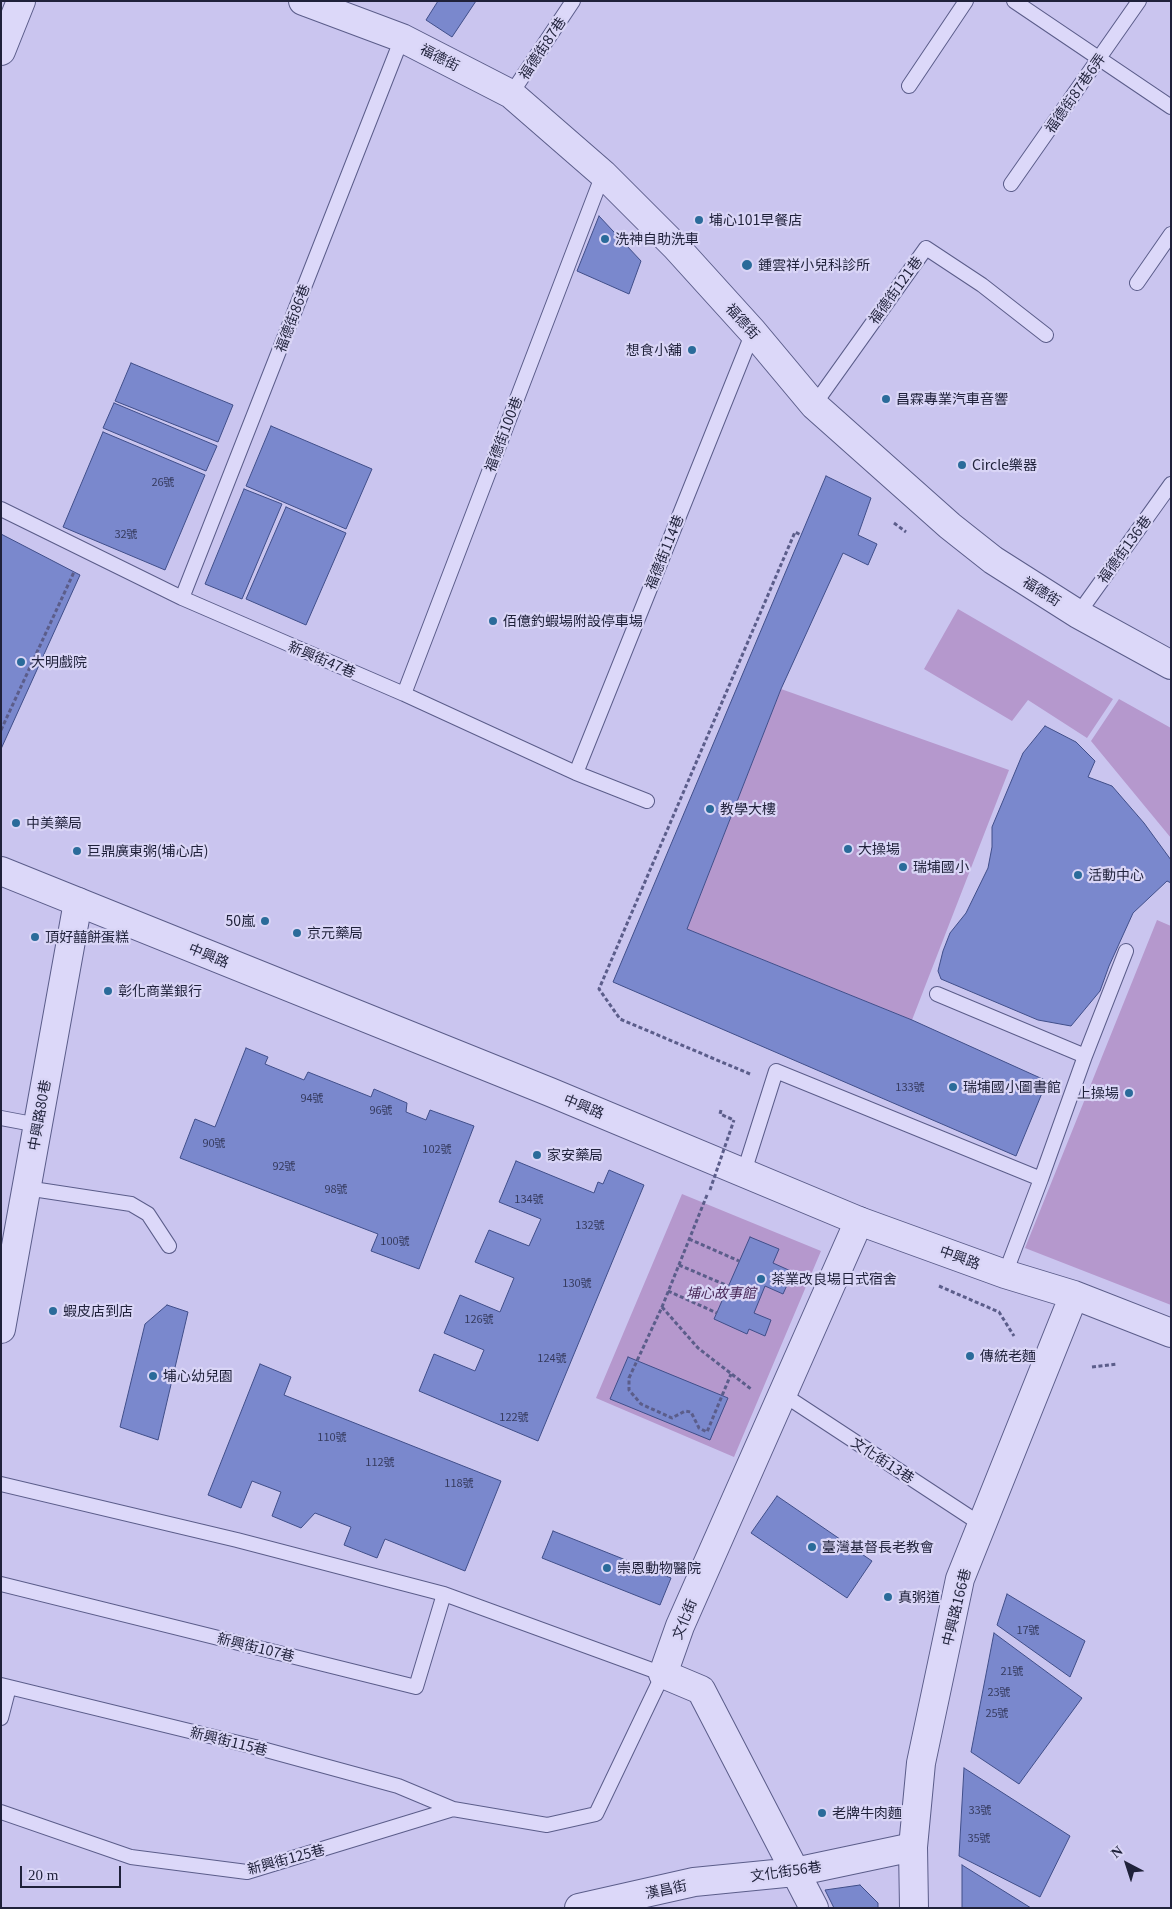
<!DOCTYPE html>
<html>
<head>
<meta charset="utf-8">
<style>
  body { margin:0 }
  #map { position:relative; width:1172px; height:1909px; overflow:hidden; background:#cac5ef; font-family:Georgia,serif }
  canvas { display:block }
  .frame { position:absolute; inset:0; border:2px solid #1f213a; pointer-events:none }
  .north { position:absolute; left:1102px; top:1839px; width:50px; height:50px; -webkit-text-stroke:4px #d9d5f6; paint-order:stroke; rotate:320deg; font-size:14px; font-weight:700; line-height:20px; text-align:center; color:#1f213a }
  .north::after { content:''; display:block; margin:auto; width:18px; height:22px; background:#1f213a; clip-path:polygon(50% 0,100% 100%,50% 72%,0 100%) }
  .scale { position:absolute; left:20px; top:1866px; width:101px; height:22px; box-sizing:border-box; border:2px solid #1f213a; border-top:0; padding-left:6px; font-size:15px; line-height:18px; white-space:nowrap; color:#1f213a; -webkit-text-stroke:4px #d9d5f6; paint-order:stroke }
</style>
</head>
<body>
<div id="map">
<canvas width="1172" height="1909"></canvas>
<div class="frame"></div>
<div class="north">N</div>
<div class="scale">20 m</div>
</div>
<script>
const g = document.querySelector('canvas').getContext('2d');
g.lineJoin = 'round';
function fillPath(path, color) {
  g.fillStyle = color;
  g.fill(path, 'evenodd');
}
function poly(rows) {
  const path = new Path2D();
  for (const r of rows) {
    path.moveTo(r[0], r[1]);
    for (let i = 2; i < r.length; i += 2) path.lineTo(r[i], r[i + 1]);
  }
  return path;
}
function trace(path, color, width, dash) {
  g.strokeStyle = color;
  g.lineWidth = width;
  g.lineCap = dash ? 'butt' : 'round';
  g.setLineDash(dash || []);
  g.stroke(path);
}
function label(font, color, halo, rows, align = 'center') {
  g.font = font + ' Georgia,"Noto Sans TC",serif';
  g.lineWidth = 4.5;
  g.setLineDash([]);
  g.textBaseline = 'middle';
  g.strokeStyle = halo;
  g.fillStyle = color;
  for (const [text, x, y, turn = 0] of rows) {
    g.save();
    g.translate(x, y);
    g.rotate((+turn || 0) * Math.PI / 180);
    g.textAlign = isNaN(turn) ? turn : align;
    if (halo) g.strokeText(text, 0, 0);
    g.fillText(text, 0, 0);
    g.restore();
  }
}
const green = poly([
  [958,609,1113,699,1087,738,1028,700,1012,721,924,669],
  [781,689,1009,770,912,1020,687,929],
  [1119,699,1171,728,1171,838,1091,741],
  [1157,920,1171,926,1171,1305,1025,1248],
  [682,1194,821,1251,734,1457,596,1398]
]);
const building = poly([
  [438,1,476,1,452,37,426,20,438,1],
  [599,216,641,261,629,294,577,271,599,216],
  [131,363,233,405,218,442,115,401,131,363],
  [114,403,217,446,206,471,103,428,114,403],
  [271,426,372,469,346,529,246,486,271,426],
  [103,432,205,475,165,570,63,527,103,432],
  [826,476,871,498,858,535,877,544,868,565,843,553,781,689,687,929,912,1020,1047,1081,1016,1156,613,982,826,476],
  [244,489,282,504,242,599,205,584,244,489],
  [286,507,346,533,306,625,246,599,286,507],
  [1,534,80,575,1,749,1,534],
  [1045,726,1076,742,1095,761,1088,777,1112,786,1144,823,1171,860,1171,883,1167,881,1133,913,1109,966,1100,991,1071,1026,1038,1020,941,979,938,971,943,951,950,933,966,913,988,868,992,847,992,827,1023,753,1045,726],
  [246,1048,268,1057,265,1064,304,1080,308,1072,371,1097,374,1089,407,1103,406,1112,426,1120,430,1110,474,1126,419,1269,371,1251,378,1234,180,1158,195,1119,215,1127,246,1048],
  [516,1161,594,1193,598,1182,603,1184,609,1170,644,1185,538,1441,419,1391,434,1354,475,1371,484,1350,444,1333,460,1295,500,1312,514,1278,475,1262,489,1230,529,1246,541,1219,499,1202,516,1161],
  [750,1237,779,1249,773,1263,793,1272,783,1294,765,1286,754,1313,771,1320,765,1336,749,1329,747,1334,714,1319,750,1237],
  [167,1305,188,1312,158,1440,120,1427,145,1324,167,1305],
  [628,1357,728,1398,710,1440,610,1399,628,1357],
  [260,1364,291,1377,284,1395,501,1481,465,1571,385,1539,377,1558,344,1545,351,1527,315,1513,301,1528,272,1516,281,1492,252,1481,241,1508,208,1495,260,1364],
  [777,1496,872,1561,847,1598,751,1533,777,1496],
  [553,1531,671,1578,660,1605,542,1558,553,1531],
  [1007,1594,1085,1641,1070,1677,997,1625,1007,1594],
  [994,1633,1082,1698,1019,1784,971,1752,994,1633],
  [964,1768,1070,1836,1040,1897,959,1856,964,1768],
  [962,1865,1031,1908,962,1908,962,1865],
  [860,1885,878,1903,878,1908,834,1908,825,1890,860,1885]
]);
const path = poly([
  [894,523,906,532],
  [1,730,74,572],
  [750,1074,620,1019,599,989,795,532,801,535],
  [721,1110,720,1114,734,1120],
  [707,1195,662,1307,629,1378,629,1390,641,1404,672,1418,685,1411,691,1412,699,1428,707,1432,731,1374],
  [689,1239,739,1261],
  [679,1265,728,1286],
  [939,1286,999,1312,1014,1336],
  [668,1291,717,1313],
  [662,1307,698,1348,751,1389],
  [1092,1367,1117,1364]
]);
const service = poly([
  [1014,1,1171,107],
  [909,86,966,1],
  [511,94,573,1],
  [1011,184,1139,1],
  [1137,283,1171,234],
  [814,405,926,248,982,285,1046,335],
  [1,509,182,598,404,694,576,773,647,801],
  [182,598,402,38],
  [1078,614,1171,484],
  [404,694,603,174],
  [576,773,753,332],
  [937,994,1085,1056,1041,1179],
  [1085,1056,1126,951],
  [1,1118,38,1125],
  [744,1172,776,1071,1041,1179,1005,1274],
  [26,1188,131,1204,148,1214,169,1246],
  [784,1395,982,1525],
  [1,1484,237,1540,444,1594,663,1674,596,1814,547,1825,453,1809,398,1786,255,1747,1,1685],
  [1,1584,416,1687,444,1594],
  [1,1718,9,1687],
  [1,1812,131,1857,247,1872,453,1809]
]);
const minor = poly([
  [303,1,402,38,511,94,603,174,676,247,753,332,814,405,950,526,993,560,1078,614,1171,665],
  [1,51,21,1],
  [1,1329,78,902],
  [579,1908,694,1882,795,1872,913,1847],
  [814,1908,701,1690,663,1674,680,1626,859,1221]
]);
const tertiary = poly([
  [1,871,550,1092,859,1221,1005,1274,1074,1295,1171,1333],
  [914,1908,913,1847,921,1763,960,1579,1074,1295]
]);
const pathBridge = poly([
  [710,1190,734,1120]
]);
const markers = [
  [699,220,5,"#2a6b9a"],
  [605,239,5,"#2a6b9a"],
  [747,265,6,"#2a6b9a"],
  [692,350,5,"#2a6b9a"],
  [886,399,5,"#2a6b9a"],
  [962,465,5,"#2a6b9a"],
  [493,621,5,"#2a6b9a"],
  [21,662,5,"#2a6b9a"],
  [710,809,5,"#2a6b9a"],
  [16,823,5,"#2a6b9a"],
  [848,849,5,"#2a6b9a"],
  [77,851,5,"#2a6b9a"],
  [903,867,5,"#2a6b9a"],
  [1078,875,5,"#2a6b9a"],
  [265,921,5,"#2a6b9a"],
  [297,933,5,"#2a6b9a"],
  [35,937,5,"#2a6b9a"],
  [108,991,5,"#2a6b9a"],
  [953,1087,5,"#2a6b9a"],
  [1129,1093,5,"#2a6b9a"],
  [537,1155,5,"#2a6b9a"],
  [761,1279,5,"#2a6b9a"],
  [53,1311,5,"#2a6b9a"],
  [970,1356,5,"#2a6b9a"],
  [153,1376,5,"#2a6b9a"],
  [812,1547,5,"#2a6b9a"],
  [607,1568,5,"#2a6b9a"],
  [888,1597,5,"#2a6b9a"],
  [822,1813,5,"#2a6b9a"]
];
const numberNames = [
  ["26號",163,482],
  ["32號",126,534],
  ["133號",910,1087],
  ["94號",312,1098],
  ["96號",381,1110],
  ["90號",214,1143],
  ["102號",437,1149],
  ["92號",284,1166],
  ["98號",336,1189],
  ["134號",529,1199],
  ["132號",590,1225],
  ["100號",395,1241],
  ["130號",577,1283],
  ["126號",479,1319],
  ["124號",552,1358],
  ["122號",514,1417],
  ["110號",332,1437],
  ["112號",380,1462],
  ["118號",459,1483],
  ["17號",1028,1630],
  ["21號",1012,1671],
  ["23號",999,1692],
  ["25號",997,1713],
  ["33號",980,1810],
  ["35號",979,1838]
];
const streetNames = [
  ["福德街87巷",542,48,-56],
  ["福德街",440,57,27],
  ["福德街87巷6弄",1075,93,-55],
  ["福德街121巷",895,290,-54],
  ["福德街86巷",292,318,-69],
  ["福德街",743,321,48],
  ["福德街100巷",503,434,-69],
  ["福德街136巷",1124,549,-54],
  ["福德街114巷",664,552,-68],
  ["福德街",1042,591,32],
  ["新興街47巷",322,659,23],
  ["中興路",209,955,22],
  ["中興路",584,1106,22],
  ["中興路80巷",39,1115,-80],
  ["中興路",960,1257,20],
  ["文化街13巷",883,1460,33],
  ["中興路166巷",956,1607,-76],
  ["文化街",684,1619,-68],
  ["新興街107巷",256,1647,14],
  ["新興街115巷",229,1741,14],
  ["新興街125巷",286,1859,-15],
  ["文化街56巷",786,1871,-8],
  ["漢昌街",666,1889,-12]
];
const poiNames = [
  ["埔心101早餐店",709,220],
  ["洗神自助洗車",615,239],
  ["鍾雲祥小兒科診所",758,265],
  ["想食小舖",682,350,"right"],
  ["昌霖專業汽車音響",896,399],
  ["Circle樂器",972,465],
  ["佰億釣蝦場附設停車場",503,621],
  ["大明戲院",31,662],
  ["教學大樓",720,809],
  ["中美藥局",26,823],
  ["大操場",858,849],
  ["巨鼎廣東粥(埔心店)",87,851],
  ["瑞埔國小",913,867],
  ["活動中心",1088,875],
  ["50嵐",255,921,"right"],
  ["京元藥局",307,933],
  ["頂好囍餅蛋糕",45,937],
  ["彰化商業銀行",118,991],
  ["瑞埔國小圖書館",963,1087],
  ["上操場",1119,1093,"right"],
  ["家安藥局",547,1155],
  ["茶業改良場日式宿舍",771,1279],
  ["蝦皮店到店",63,1311],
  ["傳統老麵",980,1356],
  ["埔心幼兒園",163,1376],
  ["臺灣基督長老教會",822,1547],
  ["崇恩動物醫院",617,1568],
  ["真粥道",898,1597],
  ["老牌牛肉麵",832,1813]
];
const parkNames = [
  ["埔心故事館",721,1293]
];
fillPath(green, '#b598cd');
fillPath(building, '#7a88cd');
trace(building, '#404e89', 1);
trace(service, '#5b5d8a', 16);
trace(minor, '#5b5d8a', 30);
trace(tertiary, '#5b5d8a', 30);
trace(path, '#5b5d8a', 3, [4, 2.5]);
trace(service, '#dcd8f9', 14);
trace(minor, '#dcd8f9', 28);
trace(tertiary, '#dcd8f9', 28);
trace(pathBridge, '#5b5d8a', 3, [4, 2.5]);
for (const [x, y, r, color] of markers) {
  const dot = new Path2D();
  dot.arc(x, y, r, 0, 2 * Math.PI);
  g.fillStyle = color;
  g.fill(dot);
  trace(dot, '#d9d5f6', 2);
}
label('11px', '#363b5f', null, numberNames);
label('14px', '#1f213a', '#d9d5f6', streetNames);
label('14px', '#1f213a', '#d9d5f6', poiNames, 'left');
label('italic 14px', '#462556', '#d9d5f6', parkNames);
</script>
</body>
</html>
